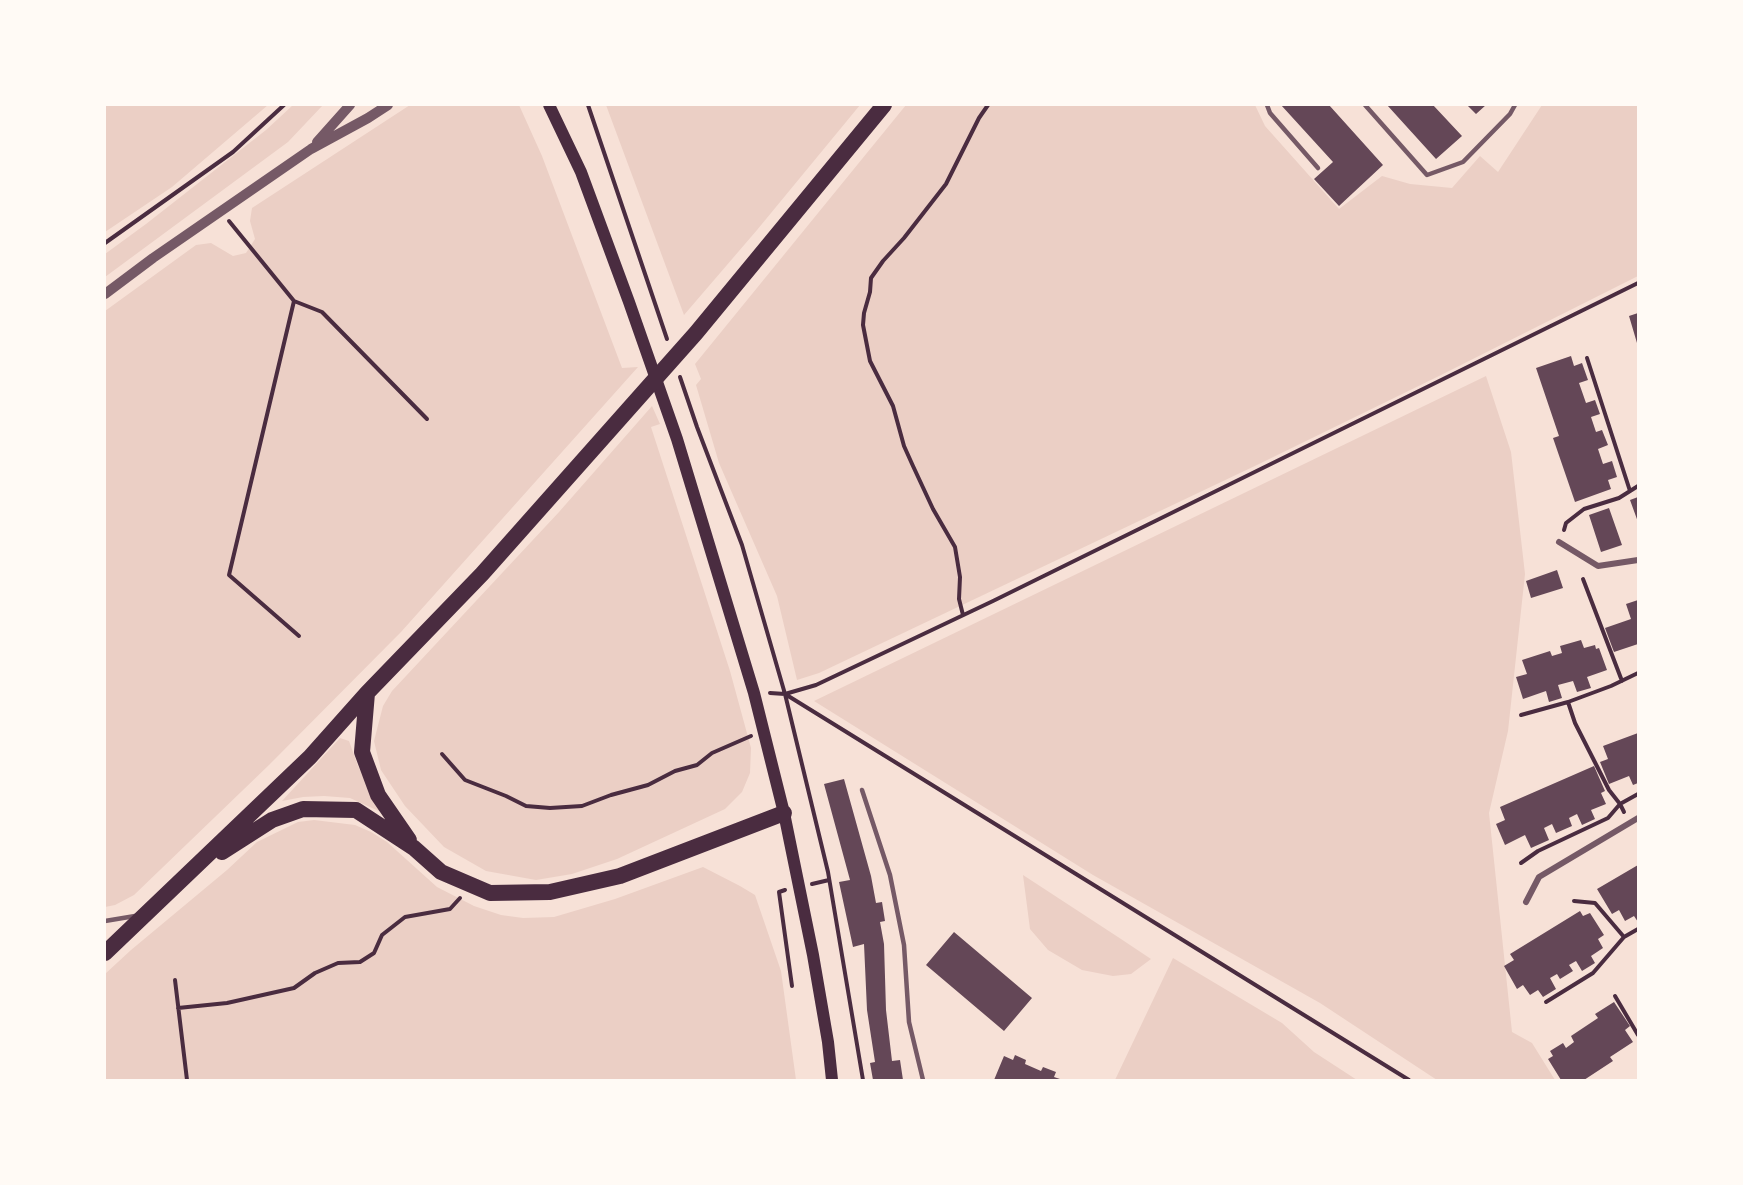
<!DOCTYPE html>
<html>
<head>
<meta charset="utf-8">
<style>
  body { margin:0 }
  #map { position:relative; width:1743px; height:1185px; overflow:hidden; background:#f7e1d7; font-family:"Source Sans 3",sans-serif }
  canvas { display:block }
  .frame { position:absolute; inset:0; border:106px solid #fffaf5; pointer-events:none }
</style>
</head>
<body>
<div id="map">
<canvas width="1743" height="1185"></canvas>
<div class="frame"></div>
</div>
<script>
const g = document.querySelector('canvas').getContext('2d');
g.lineJoin = 'round';
function fillPath(path, color) {
  g.fillStyle = color;
  g.fill(path, 'evenodd');
}
function poly(rows) {
  const path = new Path2D();
  for (const r of rows) {
    path.moveTo(r[0], r[1]);
    for (let i = 2; i < r.length; i += 2) path.lineTo(r[i], r[i + 1]);
  }
  return path;
}
function trace(path, color, width, dash) {
  g.strokeStyle = color;
  g.lineWidth = width;
  g.lineCap = dash ? 'butt' : 'round';
  g.setLineDash(dash || []);
  g.stroke(path);
}
const green = poly([
  [105,105,268,105,172,187,105,232],
  [293,105,323,105,288,142,105,277,105,254,146,224,266,130],
  [410,105,519,105,542,156,622,368,638,367,401,632,269,765,134,895,115,905,105,907,105,311,196,245,211,243,233,256,246,253,255,239,250,221,252,208],
  [606,105,860,105,757,230,684,315],
  [906,105,1255,105,1265,126,1339,209,1382,176,1410,184,1452,188,1480,156,1498,172,1542,105,1638,105,1638,276,1441,375,1259,464,819,673,797,680,777,596,719,463,696,385,701,379,695,364],
  [1486,376,1511,452,1525,574,1508,731,1489,813,1512,1032,1532,1043,1555,1080,1437,1080,1320,1003,1093,875,814,701],
  [652,406,660,424,651,427,730,671,751,748,750,773,742,792,725,809,617,859,572,874,536,880,486,871,444,847,405,806,381,770,374,741,383,706,392,691,559,512],
  [340,738,349,741,358,766,381,812,350,798,324,796,303,797,282,801],
  [314,820,355,825,371,832,387,842,437,887,474,906,501,915,523,918,554,917,615,899,703,867,740,886,755,895,781,971,796,1080,105,1080,105,974,131,950,227,870,257,842,298,822],
  [1023,875,1121,939,1151,959,1131,974,1113,976,1082,970,1048,950,1030,929],
  [1173,958,1282,1023,1314,1052,1357,1080,1115,1080]
]);
const building = poly([
  [1281,105,1329,105,1383,165,1339,206,1314,179,1333,162],
  [1387,105,1433,105,1462,136,1436,159],
  [1467,105,1486,105,1476,114],
  [1638,313,1638,343,1637,343,1629,316],
  [1571,356,1574,366,1582,363,1588,380,1579,383,1586,403,1595,400,1600,414,1591,417,1596,432,1602,430,1608,445,1598,449,1603,464,1612,461,1617,477,1608,480,1611,489,1575,502,1553,438,1559,436,1536,368],
  [1638,497,1638,522,1630,500],
  [1609,508,1622,545,1601,552,1589,515],
  [1557,570,1563,588,1531,598,1526,581],
  [1638,600,1638,644,1614,652,1605,628,1631,619,1626,604],
  [1581,640,1584,648,1595,645,1596,649,1599,648,1607,670,1587,677,1591,688,1577,692,1573,681,1558,685,1562,698,1549,702,1546,691,1523,699,1516,677,1527,674,1522,660,1550,651,1552,656,1562,653,1560,646],
  [1638,733,1638,783,1633,785,1629,776,1609,784,1600,762,1608,759,1603,746],
  [1594,766,1605,791,1601,793,1606,804,1591,810,1595,819,1582,825,1577,814,1569,818,1572,826,1556,833,1552,824,1544,828,1549,840,1531,848,1525,835,1505,845,1496,824,1505,820,1500,807],
  [844,779,871,876,876,903,882,902,885,921,880,922,884,944,886,1010,892,1061,900,1060,903,1080,873,1080,870,1063,875,1062,867,1010,864,944,853,947,839,882,850,880,824,784],
  [1638,865,1638,922,1634,916,1625,921,1619,910,1612,914,1597,889],
  [1580,911,1583,916,1590,913,1604,935,1598,939,1603,948,1591,956,1595,963,1582,971,1576,961,1569,965,1573,971,1560,979,1557,974,1550,978,1556,989,1543,997,1538,990,1530,995,1523,985,1517,989,1504,966,1514,960,1510,954],
  [954,932,1032,998,1004,1031,926,965],
  [1614,1002,1630,1026,1625,1030,1633,1042,1610,1057,1613,1061,1584,1080,1561,1080,1548,1059,1553,1056,1550,1051,1563,1043,1566,1048,1574,1042,1571,1036,1598,1018,1595,1014],
  [1015,1055,1026,1060,1025,1064,1041,1071,1043,1067,1056,1072,1054,1077,1063,1080,994,1080,1004,1056,1013,1060]
]);
const path = poly([
  [588,105,667,339],
  [229,221,294,301,322,312,427,419],
  [105,243,233,152,284,105],
  [294,301,229,575,299,636],
  [1587,358,1630,491],
  [680,377,697,427,742,545,785,694,828,872,863,1080],
  [1564,530,1566,523,1584,509,1619,498,1638,486],
  [1583,579,1622,681],
  [963,615,959,599,960,577,955,547,933,509,913,466,904,446,893,406,870,361,863,325,864,313,870,292,871,278,883,261,904,238,946,184,979,118,988,105],
  [770,693,785,694,1409,1080],
  [785,694,816,685,993,601,1638,283],
  [1568,702,1575,723,1609,790,1620,804,1624,812],
  [1521,715,1568,702,1611,686,1638,673],
  [442,754,465,780,506,796,526,806,550,808,582,806,611,795,648,785,675,771,697,765,712,753,751,736],
  [1521,863,1538,851,1608,818,1620,804,1638,794],
  [812,884,829,880],
  [785,890,779,892,792,986],
  [1574,901,1595,903,1624,937],
  [175,980,187,1080],
  [1615,996,1638,1035],
  [1546,1002,1593,973,1624,937,1638,929],
  [178,1008,227,1003,294,988,315,973,338,963,360,962,374,953,382,935,405,917,450,909,460,898]
]);
const service = poly([
  [1267,105,1270,113,1318,168],
  [1365,105,1427,175,1463,162,1510,114,1515,105],
  [862,790,890,875,904,945,909,1022,923,1080],
  [105,921,135,916]
]);
const minor = poly([
  [1559,542,1598,566,1638,560],
  [1526,902,1539,877,1638,818]
]);
const tertiary = poly([
  [317,142,350,105],
  [105,294,153,258,311,149,368,118,388,105]
]);
const secondary = poly([
  [549,105,581,172,629,302,677,439,754,693,784,813,813,955,828,1042,832,1080]
]);
const trunk = poly([
  [367,693,362,752,378,795,409,840],
  [222,852,272,820,303,809,356,810,414,848,441,872,490,893,550,892,620,876,784,813],
  [105,953,310,757,367,693,482,574,696,333,884,105]
]);
fillPath(green, '#ebcfc5');
fillPath(building, '#644757');
trace(path, '#4a2c40', 4);
trace(service, '#755966', 4.5);
trace(minor, '#755966', 6);
trace(tertiary, '#755966', 10);
trace(secondary, '#4a2c40', 12);
trace(trunk, '#4a2c40', 16);
</script>
</body>
</html>
